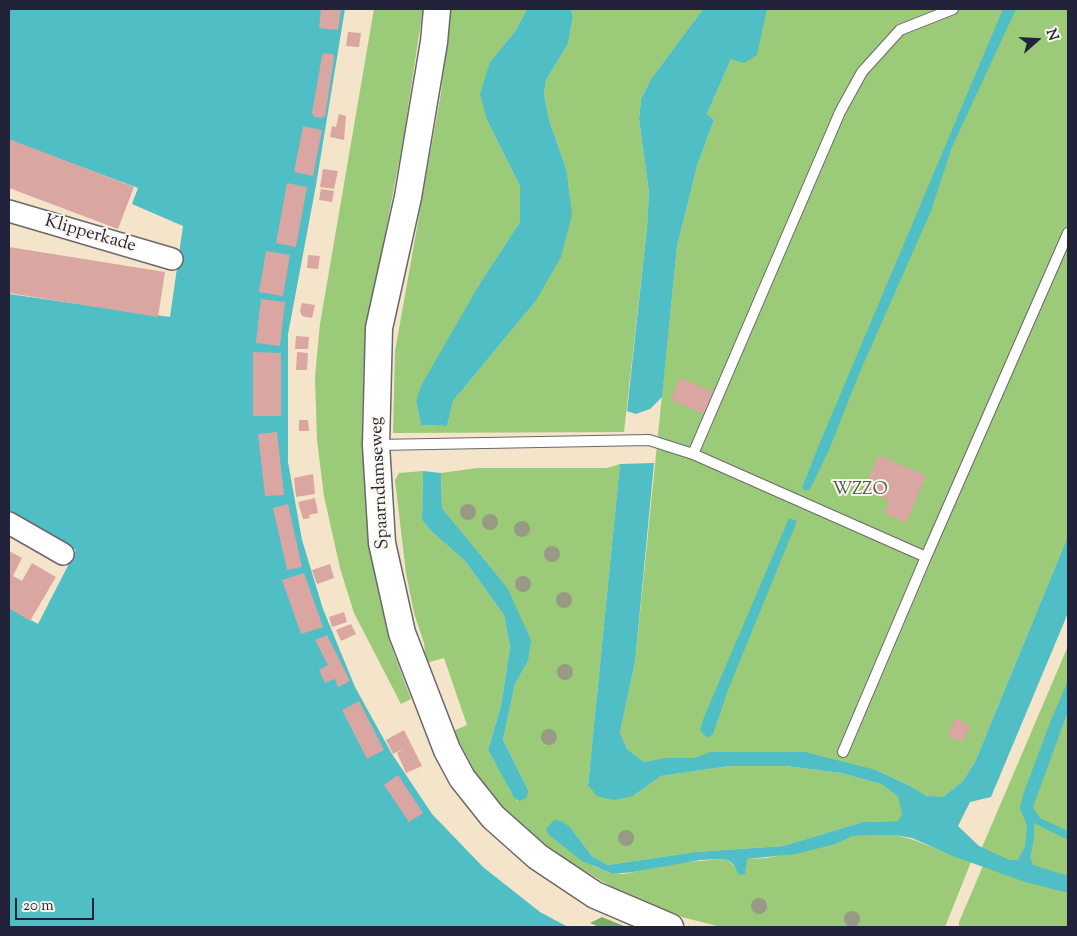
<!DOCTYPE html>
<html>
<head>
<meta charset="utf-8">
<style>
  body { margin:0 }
  #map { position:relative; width:1077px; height:936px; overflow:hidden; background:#f4e4c9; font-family:"Sorts Mill Goudy",serif }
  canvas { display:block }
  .frame { position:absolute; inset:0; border:10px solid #22223b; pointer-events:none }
  .north { position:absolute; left:1012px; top:15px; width:50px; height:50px; -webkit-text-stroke:4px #fbf7ec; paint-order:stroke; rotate:71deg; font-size:14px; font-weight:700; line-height:20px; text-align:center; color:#22223b }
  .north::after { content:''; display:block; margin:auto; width:18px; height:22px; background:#22223b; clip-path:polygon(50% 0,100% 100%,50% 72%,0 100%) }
  .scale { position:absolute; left:15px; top:898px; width:79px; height:22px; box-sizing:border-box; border:2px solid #22223b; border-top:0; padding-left:6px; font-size:15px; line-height:18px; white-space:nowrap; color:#22223b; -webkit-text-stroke:4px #fbf7ec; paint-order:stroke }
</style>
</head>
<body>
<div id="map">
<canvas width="1077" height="936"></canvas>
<div class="frame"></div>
<div class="north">N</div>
<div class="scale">20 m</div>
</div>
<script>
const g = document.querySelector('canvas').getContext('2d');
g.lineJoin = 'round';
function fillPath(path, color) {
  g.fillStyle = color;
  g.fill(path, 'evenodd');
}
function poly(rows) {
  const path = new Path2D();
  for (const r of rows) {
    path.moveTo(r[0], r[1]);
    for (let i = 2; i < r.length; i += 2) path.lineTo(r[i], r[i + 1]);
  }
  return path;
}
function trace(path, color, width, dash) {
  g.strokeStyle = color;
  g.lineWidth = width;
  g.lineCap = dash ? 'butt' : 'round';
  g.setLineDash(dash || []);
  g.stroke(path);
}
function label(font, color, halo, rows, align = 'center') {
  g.font = font + ' "Sorts Mill Goudy",serif';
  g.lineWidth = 4;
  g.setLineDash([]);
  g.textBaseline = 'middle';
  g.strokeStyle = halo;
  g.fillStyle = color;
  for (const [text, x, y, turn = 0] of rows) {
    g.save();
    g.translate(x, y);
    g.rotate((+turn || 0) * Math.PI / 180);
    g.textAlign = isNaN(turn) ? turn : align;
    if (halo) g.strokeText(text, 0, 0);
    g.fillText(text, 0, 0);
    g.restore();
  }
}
const green = poly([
  [374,9,423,9,403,140,368,325,364,360,362,432,367,520,381,604,389,640,411,699,401,704,354,613,340,568,324,496,317,440,315,377,320,324],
  [451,9,527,9,516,30,490,62,487,120,520,186,520,222,482,280,416,400,421,425,447,426,453,401,535,302,566,168,549,120,544,93,546,80,568,44,573,16,571,9,703,9,651,79,641,99,639,119,649,192,647,227,624,432,393,433,395,351,441,93],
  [767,9,1068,9,1068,536,975,762,963,781,943,797,926,797,912,787,876,770,694,758,663,758,644,762,627,749,620,732,635,662,677,247,697,166,714,120,707,114,731,59],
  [620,464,588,785,633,796,661,776,730,766,786,766,841,773,881,784,899,796,902,814,899,821,863,822,783,846,695,852,608,865,592,856,570,827,593,866,613,874,624,874,679,863,721,859,728,860,733,865,740,875,747,859,767,858,836,844,853,836,895,835,911,839,971,862,945,927,721,927,666,913,615,889,537,842,505,815,476,774,453,731,467,725,444,658,426,663,424,643,414,613,406,573,395,480,399,473,423,471,422,520,431,531,465,561,504,615,510,647,501,706,488,750,517,801,528,790,503,740,515,684,528,661,507,587,442,508,441,473,477,468,607,468],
  [1068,646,1068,885,980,852],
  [983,866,1068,893,1068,927,959,927,959,922]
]);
const forest = poly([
  [602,917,626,927,599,927,590,923]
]);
const water = poly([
  [9,9,345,9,316,185,288,334,288,462,302,540,323,609,355,687,392,754,432,814,483,867,540,912,568,927,9,927,9,608,38,624,76,550,9,511,9,294,170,317,183,226,132,204,138,188,9,140],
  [527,9,571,9,573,16,568,44,546,80,544,93,549,120,566,168,572,215,561,257,535,302,453,401,447,426,421,425,416,400,422,384,482,280,520,222,520,186,487,120,480,94,490,62,516,30],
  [703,9,767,9,757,55,744,63,731,59,707,114,714,120,697,166,677,247,662,397,650,409,636,414,627,411,647,227,649,192,639,119,641,99,651,79],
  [1003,9,1016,9,952,147,931,211,859,374,829,450,810,489,805,491,802,488,819,445],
  [654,463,635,662,620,732,627,749,644,762,663,758,694,758,711,752,805,752,876,770,912,787,926,796,943,797,963,781,975,762,1068,536,1068,613,991,797,970,802,958,826,979,846,1009,860,1018,860,1025,847,1027,826,1020,808,1023,795,1051,720,1068,681,1068,711,1033,807,1040,818,1068,831,1068,840,1034,823,1034,839,1030,858,1033,865,1068,876,1068,893,1025,882,953,856,912,838,895,835,853,836,836,844,795,854,747,859,745,874,739,875,733,864,728,860,721,859,700,860,633,872,613,874,582,861,548,834,546,829,554,820,561,821,570,827,592,856,608,865,695,852,783,846,863,822,898,821,902,814,898,796,881,784,841,773,786,766,730,766,661,776,633,796,614,800,597,796,588,785,620,464],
  [423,471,441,473,442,508,507,587,531,640,528,661,515,684,503,740,528,790,527,797,520,801,515,799,488,750,501,706,510,647,504,615,465,561,431,531,422,520],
  [789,518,797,521,728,690,713,734,707,738,700,730,704,717]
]);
const building = poly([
  [321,9,341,9,338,30,319,28],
  [348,32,361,33,359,47,346,46],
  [324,53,333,54,334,58,326,110,325,116,321,118,314,117,312,113,322,56],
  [339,114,346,116,344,140,330,137,332,126,336,127],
  [303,126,322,130,313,176,294,172],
  [9,139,134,187,118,229,9,188],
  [323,169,338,171,334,189,320,187],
  [287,183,307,187,296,247,276,243],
  [321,189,334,191,332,202,319,200],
  [9,247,165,272,158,317,9,293],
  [266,251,290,255,283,296,259,292],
  [308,255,320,256,318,269,307,268],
  [261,299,285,302,280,346,256,343],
  [302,303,315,305,312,318,302,316,300,311],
  [296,336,309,337,308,349,295,349],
  [253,352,281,353,281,416,253,416],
  [297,352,308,353,307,370,296,370],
  [680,378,713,392,704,414,671,400],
  [299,420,308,420,309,431,299,431],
  [277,432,284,495,265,496,258,434],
  [879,455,926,476,906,523,884,513,889,500,863,489],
  [313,474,315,494,296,497,294,478],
  [315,498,318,513,309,515,310,518,303,519,298,502],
  [288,504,302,567,287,570,273,508],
  [9,551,22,558,13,576,22,581,32,563,56,577,30,621,9,608],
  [330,564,334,578,317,584,312,570],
  [304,573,323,627,301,634,282,580],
  [344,612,347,622,332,627,329,617],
  [351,624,356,634,341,641,336,630],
  [327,635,350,681,338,687,335,679,325,683,319,670,328,665,315,640],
  [359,701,384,750,367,759,342,710],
  [955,718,970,725,963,742,948,736],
  [404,730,422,766,406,773,397,753,405,748,393,754,386,740],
  [398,775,423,813,409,822,384,785]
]);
const service = poly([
  [377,445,649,440,693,454,926,557,1068,233],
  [693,454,840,112,862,72,900,30,953,9],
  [843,752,926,557]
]);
const minor = poly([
  [9,211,172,259],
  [9,523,63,554]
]);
const tertiary = poly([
  [437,9,434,42,408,197,379,328,376,445,382,543,402,633,447,750,462,778,493,817,538,857,595,895,670,927]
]);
const trees = [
  [468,512],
  [490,522],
  [522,529],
  [552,554],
  [523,584],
  [564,600],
  [565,672],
  [549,737],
  [626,838],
  [759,906],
  [852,919]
];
const streetNames = [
  ["Klipperkade",90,235,16],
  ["Spaarndamseweg",381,483,-93]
];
const parkNames = [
  ["WZZO",860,491]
];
fillPath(green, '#9bca78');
fillPath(forest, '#7cae68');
fillPath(water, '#4fbec5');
fillPath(building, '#daa6a2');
trace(service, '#6c666d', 12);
trace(minor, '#6c666d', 24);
trace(tertiary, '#6c666d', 29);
trace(service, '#fff', 10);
trace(minor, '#fff', 21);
trace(tertiary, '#fff', 26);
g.fillStyle = '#989a86';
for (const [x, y] of trees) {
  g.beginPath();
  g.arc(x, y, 8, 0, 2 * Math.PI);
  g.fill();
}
label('18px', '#22223b', '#fbf7ec', streetNames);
label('18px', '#4c5d50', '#fbf7ec', parkNames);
</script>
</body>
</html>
